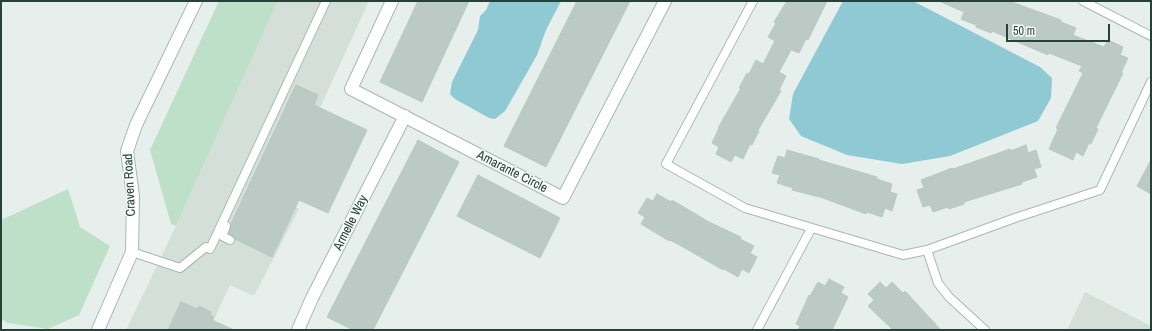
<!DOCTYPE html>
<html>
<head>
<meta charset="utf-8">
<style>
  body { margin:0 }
  #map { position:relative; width:1152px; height:331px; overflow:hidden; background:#e6efeb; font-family:"Archivo Narrow",sans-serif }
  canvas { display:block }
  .frame { position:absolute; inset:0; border:2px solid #24423a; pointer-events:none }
  .scale { position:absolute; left:1006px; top:24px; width:104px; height:18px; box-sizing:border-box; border:2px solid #24423a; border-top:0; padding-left:5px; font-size:12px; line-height:14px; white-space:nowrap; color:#24423a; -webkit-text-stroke:3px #f7fbf9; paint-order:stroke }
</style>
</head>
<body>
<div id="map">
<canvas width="1152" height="331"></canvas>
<div class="frame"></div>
<div class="scale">50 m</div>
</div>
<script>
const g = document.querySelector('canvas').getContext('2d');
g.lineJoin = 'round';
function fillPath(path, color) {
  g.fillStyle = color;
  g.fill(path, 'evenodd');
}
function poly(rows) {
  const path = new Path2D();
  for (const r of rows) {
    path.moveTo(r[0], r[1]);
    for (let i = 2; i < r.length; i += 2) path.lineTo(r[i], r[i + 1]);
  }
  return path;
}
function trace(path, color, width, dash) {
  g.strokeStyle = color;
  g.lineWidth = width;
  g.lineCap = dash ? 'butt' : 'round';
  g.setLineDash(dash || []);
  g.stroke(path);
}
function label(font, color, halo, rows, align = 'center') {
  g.font = font + ' "Archivo Narrow",sans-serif';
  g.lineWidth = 3;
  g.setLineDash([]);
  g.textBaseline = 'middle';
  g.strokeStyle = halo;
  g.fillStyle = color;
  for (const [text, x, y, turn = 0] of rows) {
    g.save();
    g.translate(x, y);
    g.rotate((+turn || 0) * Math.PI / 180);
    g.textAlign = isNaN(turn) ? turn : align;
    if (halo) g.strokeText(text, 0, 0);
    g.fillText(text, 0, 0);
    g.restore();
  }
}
const built = poly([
  [278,1,369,1,279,197,299,209,254,296,230,285,209,330,126,330,176,226],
  [1085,292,1151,326,1151,330,1067,330]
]);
const green = poly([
  [219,1,278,1,176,226,171,224,150,150],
  [68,189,80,227,110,246,79,315,48,329,8,323,1,319,1,220]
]);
const water = poly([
  [490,1,561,1,546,30,537,55,516,92,505,111,495,119,489,118,455,99,450,94,452,82,478,30,480,16,486,10],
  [843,1,913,1,1040,67,1052,78,1051,98,1038,121,950,156,902,164,847,155,801,136,789,119,793,94]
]);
const building = poly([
  [418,1,469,1,422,102,380,82,418,1],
  [577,1,630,1,546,167,504,146,577,1],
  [787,1,827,1,808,40,806,39,799,53,791,50,779,72,786,76,779,90,781,91,758,130,759,131,752,145,750,144,743,159,735,155,731,162,716,154,719,147,712,143,719,128,718,128,741,88,739,88,747,73,749,74,756,60,763,64,775,41,768,37,776,23,774,22,787,1],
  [939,1,1009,1,1061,20,1061,22,1076,28,1073,35,1104,47,1108,40,1123,47,1120,55,1128,58,1121,73,1123,73,1096,128,1098,129,1091,144,1089,143,1083,156,1076,152,1073,160,1049,149,1058,129,1056,128,1083,73,1079,71,1082,66,1049,53,1048,55,992,31,991,33,976,27,976,25,961,19,964,12,939,1],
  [296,85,318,95,314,105,367,130,328,213,299,200,272,257,235,239,229,233,231,224,296,85],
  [418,140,459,162,373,330,353,330,327,317,418,140],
  [1026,145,1028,153,1036,150,1041,167,1034,169,1037,177,1022,182,1022,184,964,202,964,204,949,209,948,207,933,212,930,205,923,207,917,190,924,188,921,180,952,168,953,169,1010,149,1010,151,1026,145],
  [787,150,819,159,819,160,877,177,877,179,892,184,890,192,897,194,892,211,885,208,882,217,867,212,866,214,823,198,792,190,793,188,777,183,780,175,772,173,778,156,785,158,787,150],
  [1151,160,1151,194,1137,186,1151,160],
  [478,175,560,218,540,258,457,216,478,175],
  [657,194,671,202,672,200,709,222,741,237,740,239,754,246,750,253,757,257,749,273,742,269,738,277,724,269,723,270,683,247,670,240,669,241,641,224,645,217,638,213,647,198,653,201,657,194],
  [829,279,844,287,841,293,848,297,832,330,798,330,800,326,796,324,809,295,810,296,818,282,825,286,829,279],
  [880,282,886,288,892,282,903,293,905,291,941,330,893,330,868,306,874,300,868,294,880,282],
  [181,302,197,309,199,306,211,312,210,315,214,317,212,320,234,330,168,330,181,302]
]);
const lane = poly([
  [753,1,666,164,745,208,903,255,927,250,1015,218,1100,190,1151,82],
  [1083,1,1151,36],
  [226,226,222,236,230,240],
  [927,250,938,283,949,297,985,330],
  [132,252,180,268,206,247,210,249,326,1],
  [757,330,811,229]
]);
const street = poly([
  [392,1,351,89,563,198,665,1],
  [98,330,132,252,133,196,127,151,136,125,196,1],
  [298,330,312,298,405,116]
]);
const streetNames = [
  ["Amarante Circle",512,172,27],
  ["Craven Road",130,185,-93],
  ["Armelle Way",351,223,-63]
];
fillPath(built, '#d4dfda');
fillPath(green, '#bfe0c8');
fillPath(water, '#8ec9d4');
fillPath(building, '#bbcac4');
trace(building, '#b8c9c2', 1);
trace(lane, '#a8b8b2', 10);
trace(street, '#a8b8b2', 14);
trace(lane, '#fff', 8);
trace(street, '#fff', 12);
label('13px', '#24423a', '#f7fbf9', streetNames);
</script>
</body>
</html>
